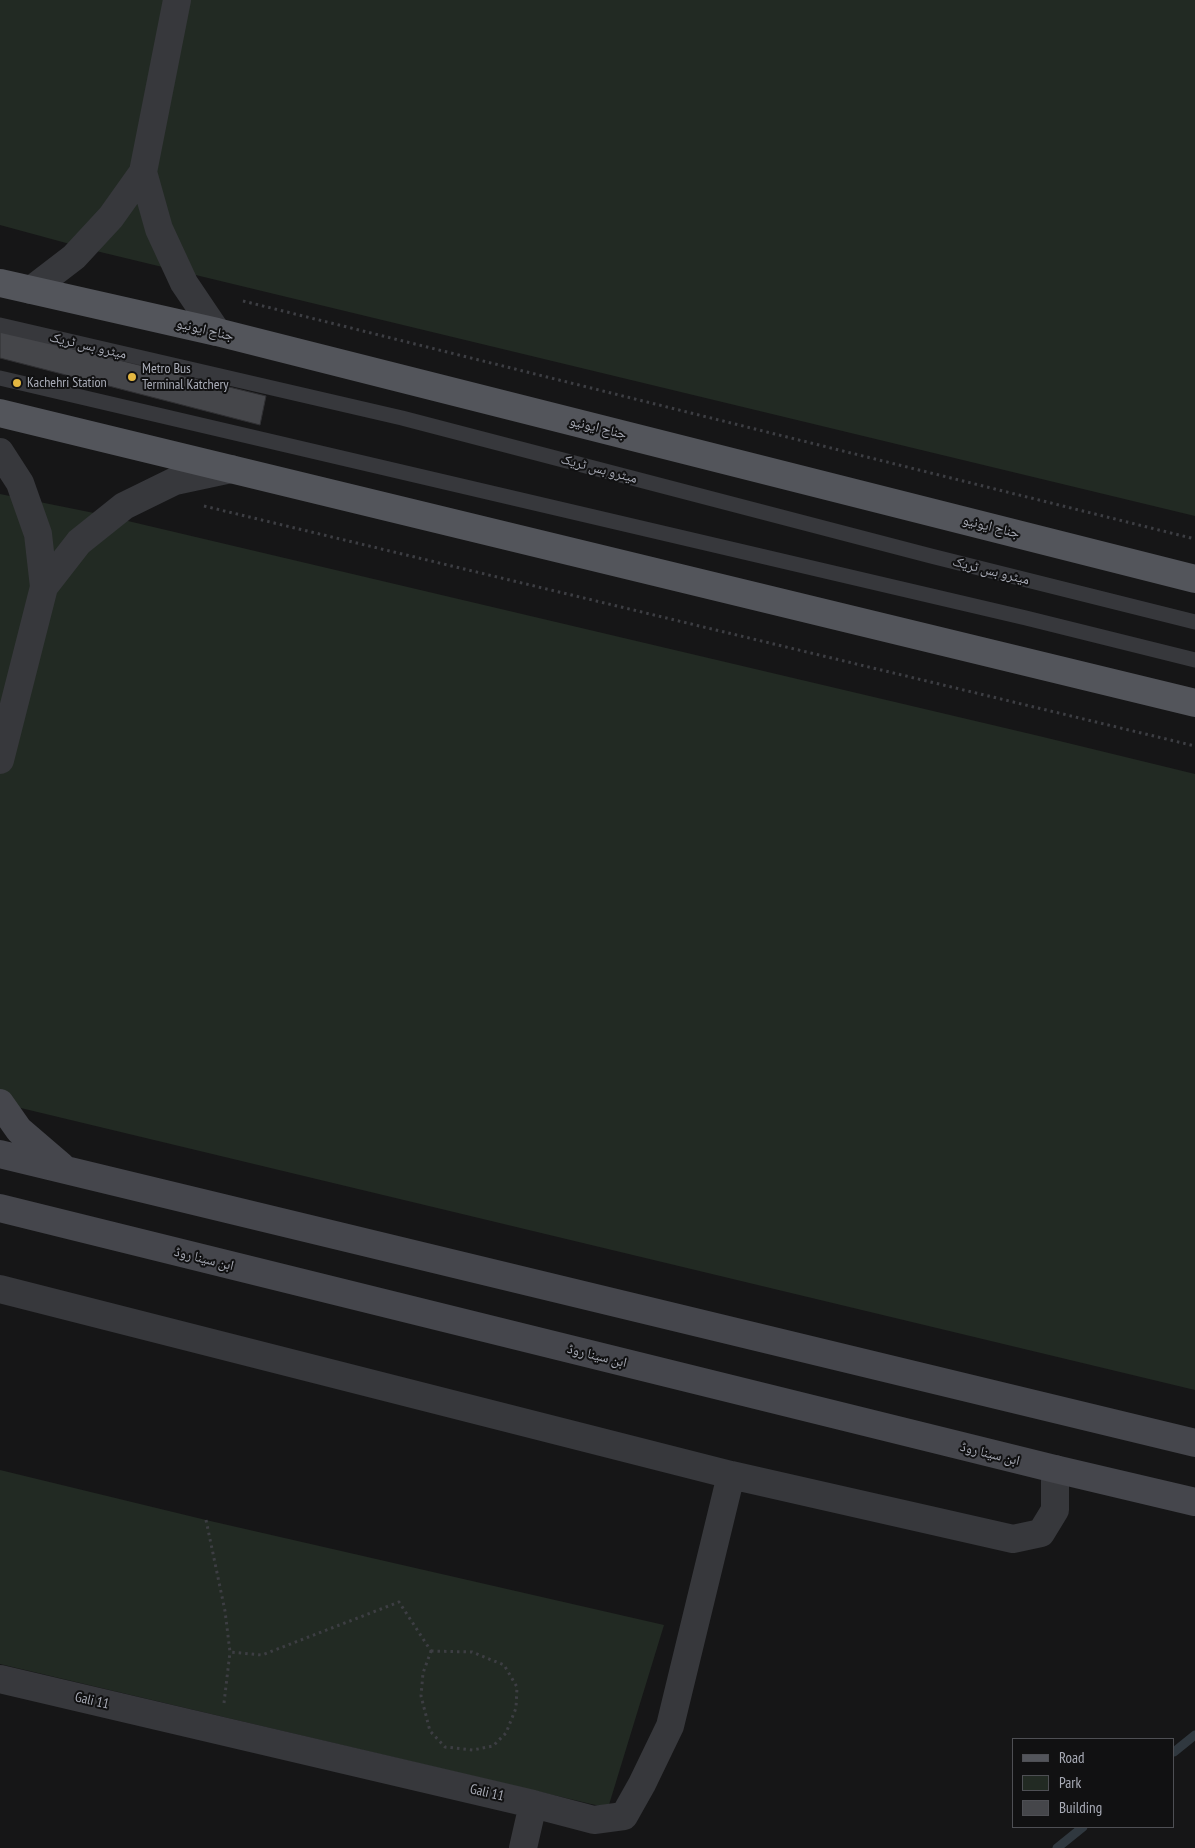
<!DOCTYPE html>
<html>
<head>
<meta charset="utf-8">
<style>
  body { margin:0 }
  #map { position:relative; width:1195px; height:1848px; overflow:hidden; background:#161617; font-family:"PT Sans Narrow",sans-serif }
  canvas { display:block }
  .legend { position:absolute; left:1012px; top:1738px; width:162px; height:90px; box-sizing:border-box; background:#111112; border:1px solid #4e4f54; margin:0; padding:6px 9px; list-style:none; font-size:15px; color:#a9acb7 }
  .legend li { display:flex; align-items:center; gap:10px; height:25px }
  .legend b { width:25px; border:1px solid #4e4f54 }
</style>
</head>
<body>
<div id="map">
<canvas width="1195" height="1848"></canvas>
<ul class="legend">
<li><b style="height:6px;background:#53555b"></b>Road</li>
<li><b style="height:14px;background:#222a23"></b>Park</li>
<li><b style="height:14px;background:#45464a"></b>Building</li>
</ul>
</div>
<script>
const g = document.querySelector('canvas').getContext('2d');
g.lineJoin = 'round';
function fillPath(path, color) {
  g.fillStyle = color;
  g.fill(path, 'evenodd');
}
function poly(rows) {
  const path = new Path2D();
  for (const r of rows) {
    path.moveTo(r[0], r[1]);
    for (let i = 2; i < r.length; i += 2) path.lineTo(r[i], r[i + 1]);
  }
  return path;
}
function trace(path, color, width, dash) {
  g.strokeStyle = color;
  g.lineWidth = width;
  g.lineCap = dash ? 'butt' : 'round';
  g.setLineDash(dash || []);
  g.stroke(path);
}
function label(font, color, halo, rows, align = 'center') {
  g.font = font + ' "PT Sans Narrow","Noto Naskh Arabic",sans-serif';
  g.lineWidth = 4;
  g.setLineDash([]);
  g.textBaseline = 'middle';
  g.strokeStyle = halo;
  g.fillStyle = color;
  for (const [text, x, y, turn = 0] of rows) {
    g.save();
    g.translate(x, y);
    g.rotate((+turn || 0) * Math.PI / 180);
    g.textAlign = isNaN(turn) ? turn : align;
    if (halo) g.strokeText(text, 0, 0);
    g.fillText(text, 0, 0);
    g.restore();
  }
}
const green = poly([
  [0,0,1195,0,1195,516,92,250,0,225],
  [0,494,94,513,1039,736,1195,774,1195,1390,0,1103],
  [0,1470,206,1520,664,1625,608,1808,0,1664]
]);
const stream = poly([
  [1174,1752,1195,1735],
  [1057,1848,1083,1827]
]);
const building = poly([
  [0,331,266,396,260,425,0,358,0,331]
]);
const path = poly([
  [243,301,1195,539],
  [204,506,1195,746],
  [206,1520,225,1611,230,1652,262,1655,399,1602,431,1651],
  [431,1651,472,1652,504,1665,517,1687,516,1708,506,1733,493,1746,473,1750,445,1747,430,1731,421,1696,423,1673,431,1651],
  [224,1703,230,1652]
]);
const service = poly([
  [0,325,402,418,931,556,1195,622],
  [0,378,1026,618,1195,660]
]);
const minor = poly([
  [143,172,159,229,184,283,217,332],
  [31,290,74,257,111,217,143,172,177,0],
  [0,452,20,483,38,534,44,587,0,760],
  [44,587,79,542,124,506,175,481,231,469],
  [0,1289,731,1475,1013,1539,1041,1533,1055,1510,1055,1469],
  [0,1679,533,1804,594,1820,624,1816,642,1784,670,1726,731,1475],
  [523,1848,533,1804]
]);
const secondary = poly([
  [0,1103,19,1130,61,1166],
  [0,1154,1195,1443],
  [0,1208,1055,1469,1195,1502]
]);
const primary = poly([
  [0,283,217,332,1195,579],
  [0,413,1195,703]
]);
const markers = [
  [132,377,5,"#e4b741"],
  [17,383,5,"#e4b741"]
];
const streetNames = [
  ["جناح ایونیو",205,330,13],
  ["میٹرو بس ٹریک",88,346,13],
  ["جناح ایونیو",598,428,14],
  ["میٹرو بس ٹریک",599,469,15],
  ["جناح ایونیو",991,527,14],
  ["میٹرو بس ٹریک",991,571,14],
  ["ابن سینا روڈ",204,1259,14],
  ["ابن سینا روڈ",597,1356,14],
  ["ابن سینا روڈ",990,1454,14],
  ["Gali 11",92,1701,13],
  ["Gali 11",487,1793,13]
];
const poiNames = [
  ["Metro Bus",142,369],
  ["Terminal Katchery",142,385],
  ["Kachehri Station",27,383]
];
fillPath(green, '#222a23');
trace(stream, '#30383f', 9);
fillPath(building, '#45464a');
trace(building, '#303033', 1);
trace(path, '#3d3e43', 3, [2.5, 4]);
trace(service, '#37383c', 15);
trace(minor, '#37383c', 28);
trace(secondary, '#45464c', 28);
trace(primary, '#53555b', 28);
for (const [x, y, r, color] of markers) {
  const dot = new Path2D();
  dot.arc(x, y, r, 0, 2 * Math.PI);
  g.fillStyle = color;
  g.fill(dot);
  trace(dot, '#111112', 2);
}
label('14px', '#a9acb7', '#111112', streetNames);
label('14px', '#a9acb7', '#111112', poiNames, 'left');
</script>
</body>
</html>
